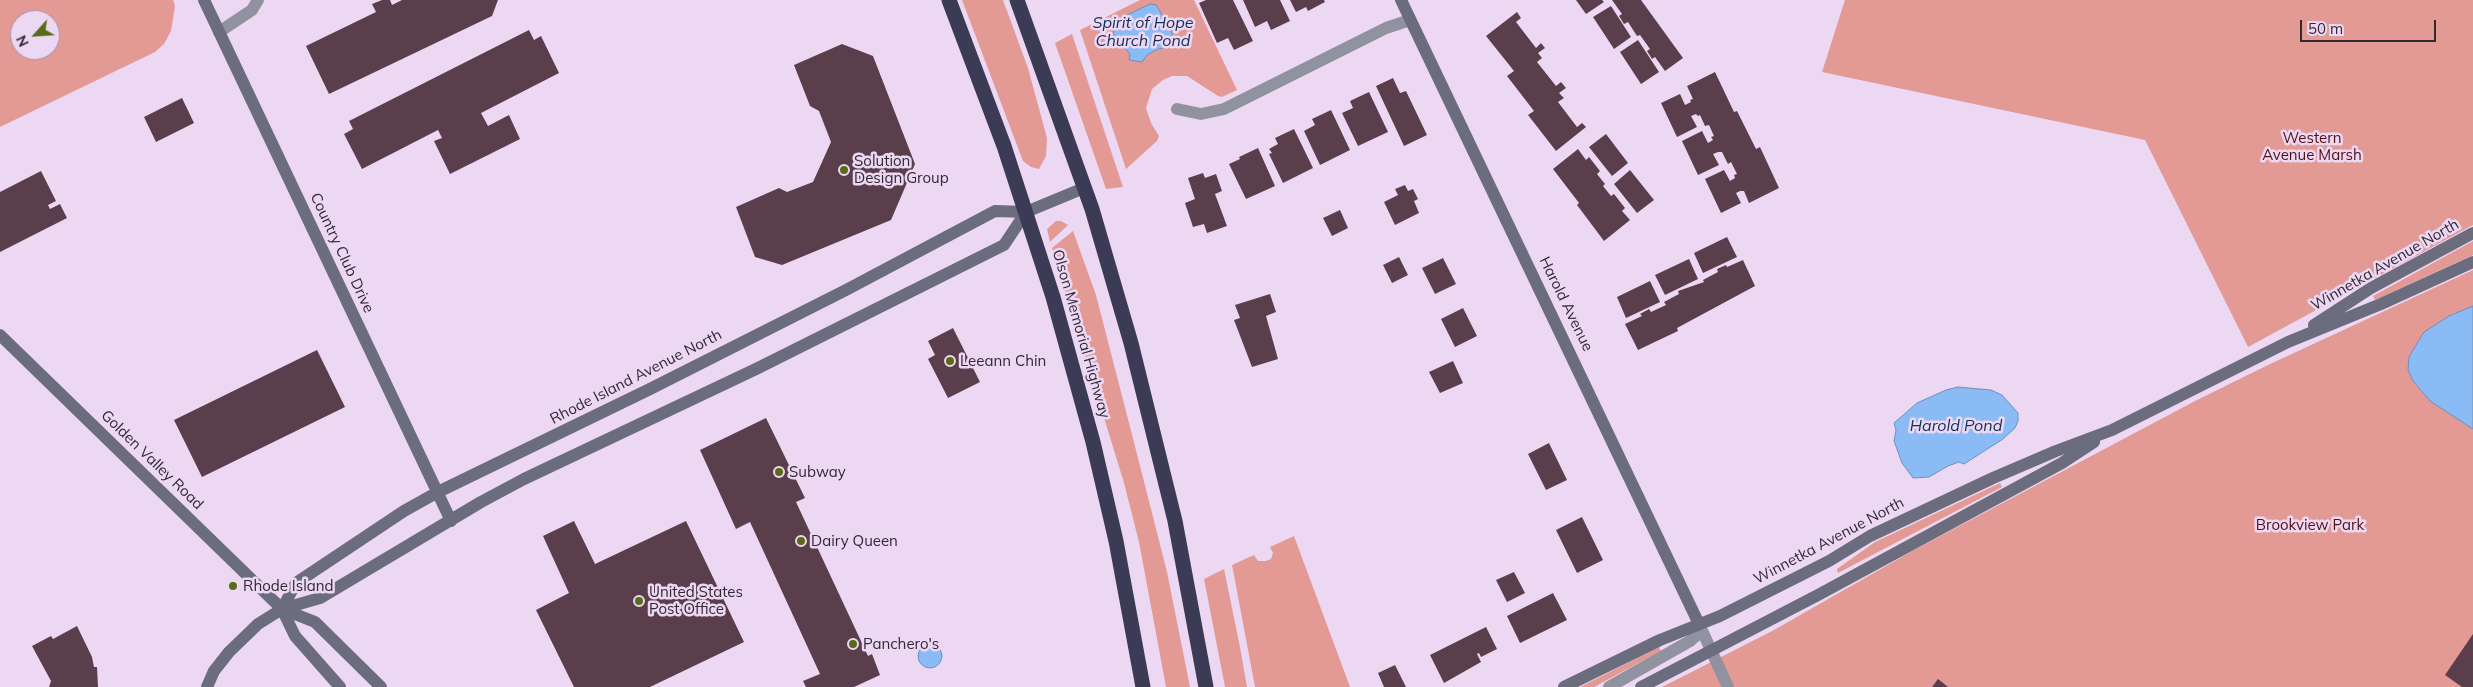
<!DOCTYPE html>
<html>
<head>
<meta charset="utf-8">
<style>
  body { margin:0 }
  #map { position:relative; width:2473px; height:687px; overflow:hidden; background:#edd8f4; font-family:Mulish,sans-serif }
  canvas { display:block }
  .north { position:absolute; left:10px; top:10px; width:50px; height:50px; box-sizing:border-box; background:#edd8f4; border:1px solid #a292a7; border-radius:50%; rotate:244deg; font-size:14px; font-weight:700; line-height:20px; text-align:center; color:#312934 }
  .north::after { content:''; display:block; margin:auto; width:18px; height:22px; background:#5a6b16; clip-path:polygon(50% 0,100% 100%,50% 72%,0 100%) }
  .scale { position:absolute; left:2300px; top:20px; width:136px; height:22px; box-sizing:border-box; border:2px solid #312934; border-top:0; padding-left:6px; font-size:15px; line-height:18px; white-space:nowrap; color:#312934; -webkit-text-stroke:4px #edd8f4; paint-order:stroke }
</style>
</head>
<body>
<div id="map">
<canvas width="2473" height="687"></canvas>
<div class="north">N</div>
<div class="scale">50 m</div>
</div>
<script>
const g = document.querySelector('canvas').getContext('2d');
g.lineJoin = 'round';
function fillPath(path, color) {
  g.fillStyle = color;
  g.fill(path, 'evenodd');
}
function poly(rows) {
  const path = new Path2D();
  for (const r of rows) {
    if (r.length === 3) {
      path.moveTo(r[0] + r[2], r[1]);
      path.arc(r[0], r[1], r[2], 0, 2 * Math.PI);
      continue;
    }
    path.moveTo(r[0], r[1]);
    for (let i = 2; i < r.length; i += 2) path.lineTo(r[i], r[i + 1]);
  }
  return path;
}
function trace(path, color, width, dash) {
  g.strokeStyle = color;
  g.lineWidth = width;
  g.lineCap = dash ? 'butt' : 'round';
  g.setLineDash(dash || []);
  g.stroke(path);
}
function label(font, color, halo, rows, align = 'center') {
  g.font = font + ' Mulish,sans-serif';
  g.lineWidth = 5;
  g.setLineDash([]);
  g.textBaseline = 'middle';
  g.strokeStyle = halo;
  g.fillStyle = color;
  for (const [text, x, y, turn = 0] of rows) {
    g.save();
    g.translate(x, y);
    g.rotate((+turn || 0) * Math.PI / 180);
    g.textAlign = isNaN(turn) ? turn : align;
    if (halo) g.strokeText(text, 0, 0);
    g.fillText(text, 0, 0);
    g.restore();
  }
}
const green = poly([
  [0,0,173,0,175,6,171,31,164,44,155,52,0,127],
  [20,20,50,20,50,50,20,50],
  [962,0,1003,0,1028,68,1047,138,1046,156,1039,169,1031,167,1023,161],
  [1140,0,1194,0,1237,90,1222,97,1218,96,1187,76,1172,76,1163,80,1152,89,1146,108,1151,123,1159,136,1157,141,1126,169,1080,30],
  [1125,46,1175,46,1158,49,1147,55,1130,54],
  [1845,0,2473,0,2473,225,2248,347,2145,140,1822,72],
  [1072,34,1123,187,1106,189,1055,43],
  [1056,221,1061,221,1068,225,1050,242,1047,229],
  [1073,231,1096,295,1138,458,1167,572,1190,687,1166,687,1139,542,1124,483,1052,248],
  [2473,241,2473,255,2375,300,2373,296],
  [2473,270,2473,687,1662,687,1774,630,1914,550,2195,401,2270,364],
  [2000,483,2002,487,1838,573,1837,569,1875,542],
  [1294,536,1350,687,1255,687,1232,565,1254,555,1258,561,1266,561,1271,559,1273,553,1270,547],
  [1224,569,1240,647,1247,687,1225,687,1204,579],
  [1659,647,1661,651,1594,687,1580,687]
]);
const water = poly([
  [1150,4,1156,5,1171,30,1175,46,1158,49,1147,55,1142,62,1129,60,1130,54,1113,34,1115,26,1119,19,1150,4],
  [2473,306,2473,429,2430,401,2413,381,2408,370,2409,357,2424,332,2449,316,2473,306],
  [1958,387,1991,390,2002,395,2018,413,2018,421,2015,428,2003,439,1964,464,1959,462,1948,466,1929,477,1913,478,1902,463,1897,449,1894,441,1896,430,1894,423,1917,403,1946,390,1958,387],
  [930,656,12]
]);
const building = poly([
  [382,0,390,0,392,5,402,0,498,0,492,16,329,94,306,46,376,12,372,4],
  [1206,0,1233,0,1253,41,1234,50,1228,38,1217,43,1199,3],
  [1243,0,1280,0,1290,21,1271,30,1267,21,1255,27],
  [1290,0,1324,0,1325,2,1308,11,1306,7,1296,12],
  [1576,0,1602,0,1604,2,1586,14],
  [1612,0,1641,0,1683,58,1665,71,1655,57,1652,59,1647,51,1650,49,1640,35,1637,36,1628,22,1624,24,1619,16,1622,14],
  [1611,6,1631,37,1614,49,1593,17],
  [1517,12,1521,18,1516,22,1536,48,1541,43,1545,48,1538,53,1542,58,1537,62,1556,86,1561,82,1566,88,1559,93,1564,98,1558,102,1577,127,1582,123,1586,127,1556,151,1528,115,1534,111,1507,76,1514,71,1486,36],
  [529,30,534,40,541,36,559,73,481,113,488,126,509,115,520,139,450,174,434,141,442,138,438,130,362,169,344,134,353,129,349,121],
  [1638,40,1659,72,1641,84,1620,52],
  [842,44,873,56,915,164,891,220,782,265,755,257,736,207,779,188,787,192,813,182,831,142,819,111,810,106,794,65],
  [1715,72,1734,112,1737,111,1756,149,1760,147,1779,188,1749,203,1744,191,1740,191,1736,193,1741,203,1721,213,1705,179,1724,170,1730,181,1735,178,1734,175,1737,174,1731,162,1728,164,1722,152,1718,152,1713,154,1719,165,1698,175,1682,141,1702,131,1708,143,1713,140,1711,137,1714,136,1709,125,1705,126,1700,115,1698,116,1696,114,1691,116,1697,127,1677,137,1661,103,1680,94,1685,105,1691,102,1690,100,1693,99,1687,86],
  [1393,78,1400,93,1406,91,1427,135,1404,146,1376,86],
  [1369,92,1388,132,1358,146,1342,113,1353,108,1350,101],
  [182,98,194,123,156,142,144,117],
  [1331,110,1350,150,1320,165,1304,131,1315,125,1312,119],
  [1294,129,1313,168,1283,183,1269,154,1272,153,1269,149,1278,144,1275,138],
  [1606,134,1628,163,1612,176,1589,147],
  [1258,148,1275,186,1246,199,1229,164,1240,159,1239,157],
  [1578,149,1586,160,1589,157,1600,171,1597,174,1605,184,1603,186,1611,196,1614,194,1625,208,1622,211,1630,220,1604,241,1577,205,1579,203,1553,169],
  [1630,170,1654,200,1637,213,1614,184],
  [41,171,56,201,48,205,50,209,60,204,67,218,0,252,0,192],
  [1203,173,1205,178,1216,174,1222,191,1215,194,1227,226,1207,233,1204,224,1193,227,1185,203,1195,199,1188,178],
  [1405,185,1408,191,1413,189,1418,199,1414,201,1419,213,1395,225,1384,202,1398,195,1395,189],
  [1340,210,1348,228,1332,236,1323,218],
  [1727,237,1737,257,1703,273,1694,253],
  [1399,257,1408,275,1392,283,1383,265],
  [1443,258,1456,284,1435,294,1422,268],
  [1689,259,1698,279,1665,295,1655,275],
  [1743,260,1755,286,1677,328,1678,331,1638,350,1625,324,1642,316,1640,314,1649,309,1651,312,1666,305,1664,302,1679,294,1678,291,1704,282,1703,280,1718,272,1717,269,1726,265,1727,267],
  [1650,281,1660,302,1626,318,1617,297],
  [1270,294,1276,312,1266,316,1278,359,1252,367,1234,320,1240,318,1235,305],
  [1463,308,1477,336,1455,347,1441,319],
  [953,328,980,382,948,398,928,359,935,355,928,341],
  [317,350,345,407,202,477,174,420],
  [1453,361,1463,383,1440,393,1429,372],
  [766,418,805,498,796,502,868,656,872,654,880,675,854,687,806,687,803,681,820,674,750,522,736,529,700,450],
  [1549,443,1567,480,1546,490,1528,454],
  [1582,517,1603,560,1577,573,1556,530],
  [574,521,595,564,686,521,744,642,650,687,574,687,536,610,569,593,543,536],
  [1514,572,1525,593,1507,602,1496,580],
  [1553,593,1567,620,1520,643,1507,616],
  [77,626,92,657,94,667,97,667,98,687,49,687,51,681,32,646,51,636,53,639],
  [1486,627,1497,649,1481,657,1479,653,1477,654,1481,662,1444,683,1430,655],
  [2473,634,2473,687,2462,687,2445,675],
  [1395,665,1406,687,1384,687,1378,673],
  [1938,679,1948,687,1932,687]
]);
const street = poly([
  [219,32,252,10,258,0],
  [1177,109,1201,114,1224,109,1386,28,1410,20],
  [1699,624,1728,687],
  [1609,687,1690,641,1698,634,1699,624]
]);
const secondary = poly([
  [204,0,451,521],
  [1401,0,1699,624],
  [2314,325,2371,288,2473,233],
  [0,335,282,609,295,636,340,687],
  [282,609,296,583,404,511,438,492,650,389,846,290,995,211,1026,212,1084,188],
  [282,609,315,622,381,687],
  [207,687,214,671,229,652,258,624,282,609,320,598,481,502,524,479,756,369,1004,245,1026,212],
  [1564,687,1660,640,1720,616,1829,561,1870,536,1993,478,2056,451,2112,430,2288,342,2381,304,2473,262],
  [1641,687,1818,595,2062,463,2094,442]
]);
const highway = poly([
  [949,0,1004,146,1053,297,1093,442,1116,541,1143,687],
  [1017,0,1092,209,1131,343,1175,521,1206,687]
]);
const markers = [
  [844,170,5,"#5a6b16"],
  [950,361,5,"#5a6b16"],
  [779,472,5,"#5a6b16"],
  [801,541,5,"#5a6b16"],
  [233,586,5,"#5a6b16"],
  [639,601,5,"#5a6b16"],
  [853,644,5,"#5a6b16"]
];
const parkNames = [
  ["Western",2312,138],
  ["Avenue Marsh",2312,155],
  ["Brookview Park",2310,525]
];
const poiNames = [
  ["Solution",854,161],
  ["Design Group",854,178],
  ["Leeann Chin",960,361],
  ["Subway",789,472],
  ["Dairy Queen",811,541],
  ["Rhode Island",243,586],
  ["United States",649,592],
  ["Post Office",649,609],
  ["Panchero's",863,644]
];
const streetNames = [
  ["Country Club Drive",342,253,65],
  ["Winnetka Avenue North",2385,265,-30],
  ["Harold Avenue",1566,304,64],
  ["Olson Memorial Highway",1081,334,74],
  ["Rhode Island Avenue North",636,377,-27],
  ["Golden Valley Road",152,460,44],
  ["Winnetka Avenue North",1829,541,-28]
];
const waterNames = [
  ["Spirit of Hope",1143,23],
  ["Church Pond",1143,41],
  ["Harold Pond",1956,426]
];
fillPath(green, '#e39a95');
fillPath(water, '#8bbbf5');
trace(water, '#708fbb', 1);
fillPath(building, '#5b3e4b');
trace(street, '#91929f', 12);
trace(secondary, '#6c6c7f', 12);
trace(highway, '#3c3b55', 15);
for (const [x, y, r, color] of markers) {
  const dot = new Path2D();
  dot.arc(x, y, r, 0, 2 * Math.PI);
  g.fillStyle = color;
  g.fill(dot);
  trace(dot, '#edd8f4', 2);
}
label('15px', '#550f13', '#edd8f4', parkNames);
label('15px', '#312934', '#edd8f4', poiNames, 'left');
label('15px', '#312934', '#edd8f4', streetNames);
label('italic 16px', '#103155', '#edd8f4', waterNames);
</script>
</body>
</html>
